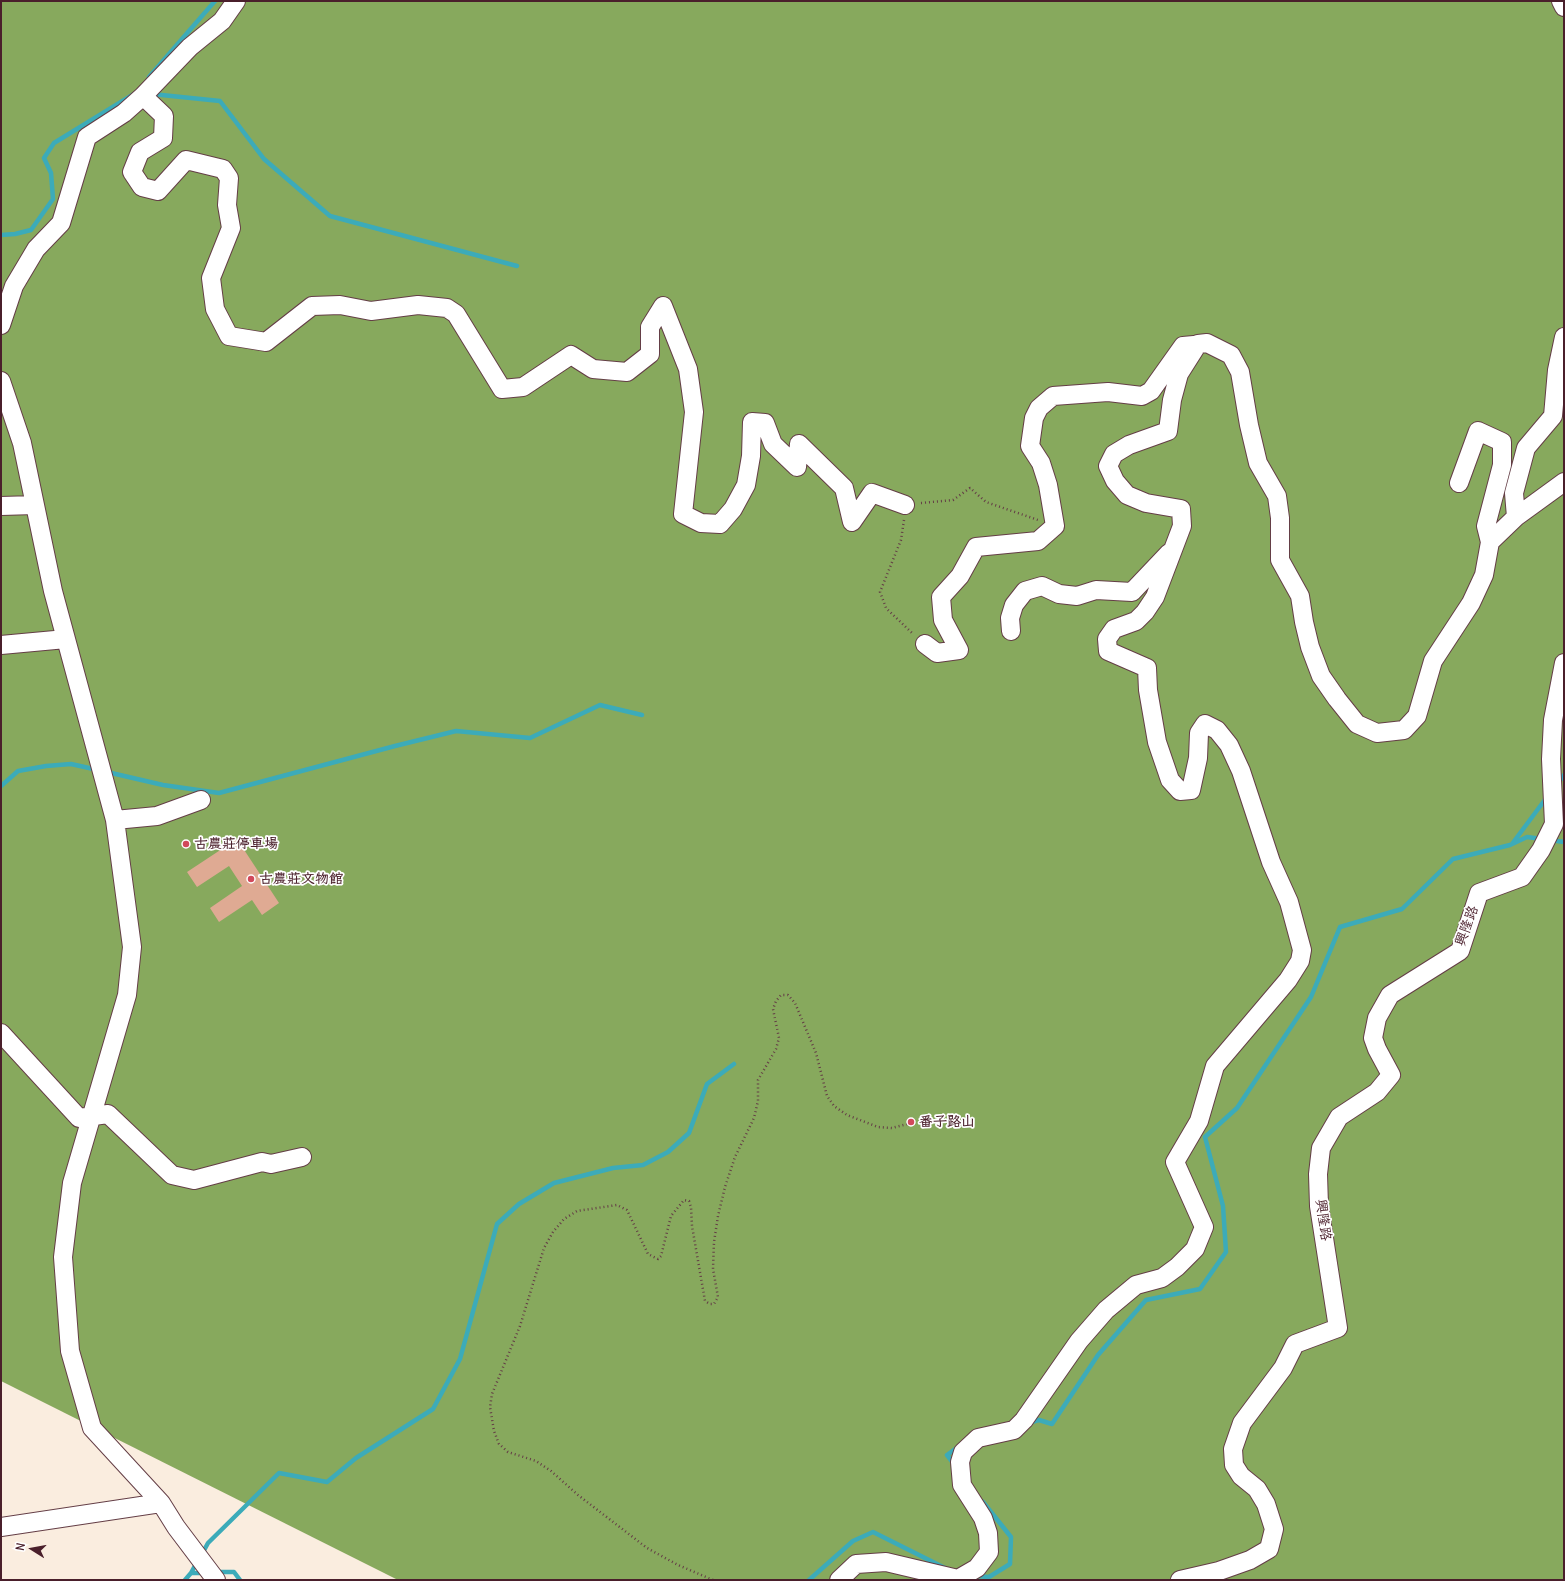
<!DOCTYPE html>
<html>
<head>
<meta charset="utf-8">
<style>
  body { margin:0 }
  #map { position:relative; width:1565px; height:1581px; overflow:hidden; background:#faeddf; font-family:Delius,sans-serif }
  canvas { display:block }
  .frame { position:absolute; inset:0; border:2px solid #4a1f2b; pointer-events:none }
  .north { position:absolute; left:12px; top:1529px; width:40px; height:40px; -webkit-text-stroke:3px #fff; paint-order:stroke; rotate:281deg; font-size:11px; font-weight:700; line-height:16px; text-align:center; color:#4a1f2b }
  .north::after { content:''; display:block; margin:auto; width:14px; height:18px; background:#4a1f2b; clip-path:polygon(50% 0,100% 100%,50% 72%,0 100%) }
</style>
</head>
<body>
<div id="map">
<canvas width="1565" height="1581"></canvas>
<div class="frame"></div>
<div class="north">N</div>
</div>
<script>
const g = document.querySelector('canvas').getContext('2d');
g.lineJoin = 'round';
function fillPath(path, color) {
  g.fillStyle = color;
  g.fill(path, 'evenodd');
}
function poly(rows) {
  const path = new Path2D();
  for (const r of rows) {
    path.moveTo(r[0], r[1]);
    for (let i = 2; i < r.length; i += 2) path.lineTo(r[i], r[i + 1]);
  }
  return path;
}
function trace(path, color, width, dash) {
  g.strokeStyle = color;
  g.lineWidth = width;
  g.lineCap = dash ? 'butt' : 'round';
  g.setLineDash(dash || []);
  g.stroke(path);
}
function label(font, color, halo, rows, align = 'center') {
  g.font = font + ' Delius,"LXGW WenKai TC",sans-serif';
  g.lineWidth = 3.5;
  g.setLineDash([]);
  g.textBaseline = 'middle';
  g.strokeStyle = halo;
  g.fillStyle = color;
  for (const [text, x, y, turn = 0] of rows) {
    g.save();
    g.translate(x, y);
    g.rotate((+turn || 0) * Math.PI / 180);
    g.textAlign = isNaN(turn) ? turn : align;
    if (halo) g.strokeText(text, 0, 0);
    g.fillText(text, 0, 0);
    g.restore();
  }
}
const forest = poly([
  [1,1,1564,1,1564,1580,398,1580,1,1381]
]);
const stream = poly([
  [149,77,215,1],
  [152,94,220,101,264,159,330,216,517,266],
  [1,235,15,234,31,230,53,199,51,173,44,158,54,143,134,94],
  [107,772,163,785,219,793,395,746,456,731,530,738,600,705,642,715],
  [1558,783,1564,775],
  [1,786,18,771,46,766,71,764,98,770],
  [1550,840,1564,842],
  [1512,844,1547,797],
  [1028,1423,1039,1420,1052,1424,1098,1355,1146,1300,1200,1289,1226,1252,1223,1206,1205,1137,1237,1108,1311,997,1340,927,1402,909,1453,859,1510,845,1527,837,1542,839],
  [954,1464,947,1455,958,1447],
  [202,1554,208,1543,279,1473,327,1482,356,1458,433,1409,460,1359,497,1224,519,1204,554,1183,613,1168,643,1165,668,1152,689,1133,707,1084,734,1064],
  [216,1572,234,1572,240,1580],
  [191,1573,197,1562],
  [975,1576,989,1577,1010,1564,1011,1537,983,1502],
  [185,1580,191,1573,204,1573],
  [809,1580,853,1541,873,1532,945,1568]
]);
const building = poly([
  [237,839,279,903,262,915,252,900,219,922,210,908,242,886,229,866,197,887,187,872]
]);
const path = poly([
  [921,503,953,500,970,488,986,502,1038,520],
  [904,520,901,540,880,592,886,608,913,634],
  [713,1580,678,1565,647,1548,578,1495,551,1471,536,1461,508,1452,499,1444,494,1431,490,1407,492,1394,520,1326,544,1248,553,1232,564,1219,577,1211,617,1205,627,1210,648,1254,658,1259,661,1256,671,1216,684,1200,689,1201,691,1207,692,1226,705,1301,710,1304,714,1304,718,1297,713,1269,714,1242,718,1216,725,1187,735,1157,754,1118,758,1101,758,1080,776,1049,779,1038,773,1009,776,1001,781,995,788,995,795,1003,816,1053,827,1096,834,1106,847,1115,878,1127,892,1128,911,1123]
]);
const minor = poly([
  [1561,1,1564,7],
  [143,96,164,116,163,138,140,152,132,172,142,187,158,191,186,160,223,169,229,178,227,205,231,228,211,278,215,309,229,336,266,342,312,306,340,305,371,311,418,305,447,308,456,314,502,389,523,387,571,355,593,369,627,372,650,354,650,327,663,306,688,369,694,412,683,514,701,523,720,524,733,509,746,485,751,456,752,422,765,423,773,444,797,467,799,444,844,488,852,522,872,493,905,505],
  [1,325,14,286,36,249,61,223,87,137,124,113,143,96,190,47,222,21,236,1],
  [1,381,22,443,53,591,115,820,132,947,127,995,72,1183,63,1257,70,1351,92,1428,161,1503,176,1527,216,1580],
  [1459,483,1478,431,1502,442,1502,465,1486,526,1490,542],
  [1,506,35,505],
  [1516,517,1514,493,1526,448,1553,416,1557,370,1564,337],
  [1011,631,1010,618,1014,605,1025,591,1042,586,1059,594,1077,596,1096,590,1132,592,1169,553],
  [925,644,937,653,959,650,943,620,941,597,960,576,976,547,1038,541,1055,526,1048,485,1041,463,1030,446,1034,418,1039,408,1053,396,1108,392,1142,396,1151,391,1183,346,1194,345],
  [1,645,66,639],
  [115,820,157,816,201,800],
  [1,1033,79,1118,108,1114,172,1175,194,1180,262,1162,271,1164,302,1157],
  [1,1527,161,1503],
  [839,1580,856,1564,886,1562,958,1579,977,1568,989,1552,988,1533,983,1518,962,1485,960,1462,963,1452,978,1438,1014,1430,1024,1420,1079,1341,1106,1310,1136,1285,1162,1278,1177,1267,1195,1249,1204,1227,1175,1162,1199,1121,1215,1066,1288,980,1300,961,1302,950,1289,902,1271,862,1241,771,1229,745,1217,730,1205,724,1199,733,1198,758,1191,790,1180,791,1170,780,1157,742,1148,690,1147,668,1108,651,1107,639,1114,629,1136,621,1145,612,1155,597,1182,526,1181,509,1146,503,1127,495,1115,481,1108,466,1114,454,1129,445,1168,431,1172,400,1179,374,1198,344,1207,343,1231,355,1240,372,1249,425,1258,463,1277,496,1280,518,1280,560,1300,596,1304,622,1310,647,1321,676,1337,699,1357,724,1377,733,1404,730,1417,716,1433,661,1471,603,1484,575,1490,542,1516,517,1564,482],
  [1180,1580,1219,1571,1250,1560,1269,1549,1274,1529,1266,1504,1257,1489,1241,1476,1234,1465,1233,1449,1242,1423,1283,1368,1295,1344,1338,1328,1319,1206,1318,1174,1321,1148,1339,1117,1377,1092,1391,1075,1377,1049,1373,1038,1377,1018,1390,995,1460,951,1479,893,1522,877,1541,850,1554,824,1551,759,1553,720,1564,663]
]);
const markers = [
  [186,844,4,"#d1495b"],
  [251,879,4,"#d1495b"],
  [911,1122,4,"#d1495b"]
];
const poiNames = [
  ["古農莊停車場",194,844],
  ["古農莊文物館",259,879],
  ["番子路山",919,1122]
];
const streetNames = [
  ["興隆路",1467,926,-70],
  ["興隆路",1323,1220,82]
];
fillPath(forest, '#87a95d');
trace(stream, '#3cabb9', 4.5);
fillPath(building, '#dfaa93');
trace(minor, '#643e46', 20);
trace(path, '#643e46', 2.5, [1, 3]);
trace(minor, '#fff', 18);
for (const [x, y, r, color] of markers) {
  const dot = new Path2D();
  dot.arc(x, y, r, 0, 2 * Math.PI);
  g.fillStyle = color;
  g.fill(dot);
  trace(dot, '#fff', 1.5);
}
label('bold 14px', '#4a1f2b', '#fff', poiNames, 'left');
label('14px', '#4a1f2b', '#fff', streetNames);
</script>
</body>
</html>
